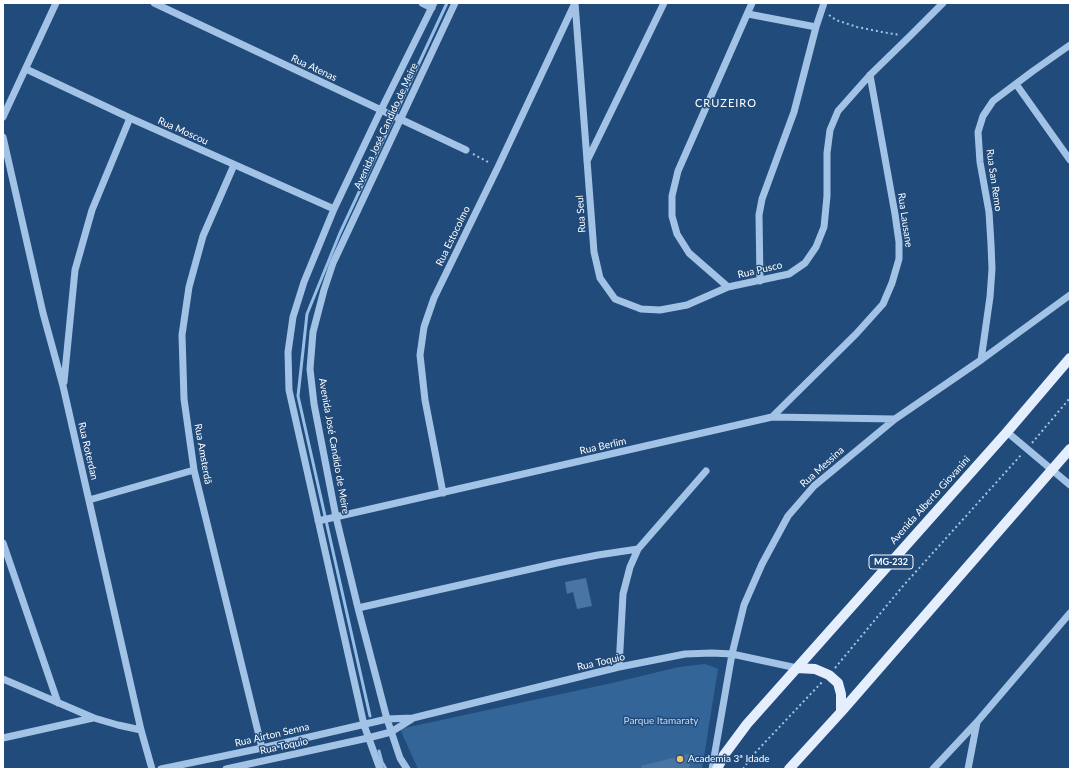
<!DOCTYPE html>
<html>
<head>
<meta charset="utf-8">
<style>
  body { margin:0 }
  #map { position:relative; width:1073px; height:772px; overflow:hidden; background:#214b7b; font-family:Lato,sans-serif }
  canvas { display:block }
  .frame { position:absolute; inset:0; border:4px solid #fff; pointer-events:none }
</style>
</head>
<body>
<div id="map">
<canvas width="1073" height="772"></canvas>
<div class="frame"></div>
</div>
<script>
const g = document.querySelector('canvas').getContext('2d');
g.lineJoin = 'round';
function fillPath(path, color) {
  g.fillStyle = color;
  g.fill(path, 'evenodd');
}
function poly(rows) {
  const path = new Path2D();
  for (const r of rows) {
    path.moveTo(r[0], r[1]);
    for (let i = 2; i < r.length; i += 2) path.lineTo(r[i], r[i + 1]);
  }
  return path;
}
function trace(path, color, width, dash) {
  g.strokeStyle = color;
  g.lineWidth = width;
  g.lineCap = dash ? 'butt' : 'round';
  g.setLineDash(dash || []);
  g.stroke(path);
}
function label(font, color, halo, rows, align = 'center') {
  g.font = font + ' Lato,sans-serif';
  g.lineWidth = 3;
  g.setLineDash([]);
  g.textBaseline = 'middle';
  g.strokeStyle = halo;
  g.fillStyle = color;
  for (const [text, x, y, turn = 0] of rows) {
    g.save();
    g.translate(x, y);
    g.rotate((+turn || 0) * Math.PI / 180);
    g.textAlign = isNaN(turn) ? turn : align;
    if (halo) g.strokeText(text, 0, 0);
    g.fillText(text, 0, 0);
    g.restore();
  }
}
const green = poly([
  [705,664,718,669,702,769,418,769,400,729,612,683,679,667]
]);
const stream = poly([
  [370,716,298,396,307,314,340,233,447,3],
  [379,751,382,762,386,769]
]);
const building = poly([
  [586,578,592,606,577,609,573,592,567,594,565,582],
  [692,753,689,769,642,769,641,766]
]);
const path = poly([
  [829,15,836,20,857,27,882,32,900,35],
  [473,154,490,163],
  [1032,443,1070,398],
  [835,668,903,586,1021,455],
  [743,769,752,756,822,682]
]);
const minor = poly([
  [154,3,466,150],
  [422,3,432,8],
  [575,3,594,252,600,278,615,299,641,309,660,310,687,305,728,287],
  [752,3,678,171,672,196,672,216,677,234,689,253,728,287,789,274,805,263,816,247,824,227,827,196,827,153,830,130,838,111,870,75,910,36,943,3],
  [748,14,816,27],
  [26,69,130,118,334,209],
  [1016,84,1070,160],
  [3,117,56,3],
  [3,137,43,313,63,386,141,730,152,769],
  [587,161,664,3],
  [234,165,203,236,189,287,182,335,184,399,194,470,262,748],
  [760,281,759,215,762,199,794,112,816,27,824,3],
  [981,360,990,297,992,269,991,244,989,212,980,162,978,132,983,116,993,101,1033,71,1070,45],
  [64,382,75,270,92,210,130,118],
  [772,417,856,334,883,304,892,283,899,259,899,242,895,214,870,75],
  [1007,432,1070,485],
  [443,493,425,400,420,355,424,327,434,298,498,167,575,3],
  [89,500,194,470],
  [318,521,772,417,895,419],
  [3,543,58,703],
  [358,608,557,563,598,555,638,549],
  [619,667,623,594,630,567,638,549,706,471],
  [3,679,94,718,118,725,141,730],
  [3,738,93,718],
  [161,769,262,748,387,719,413,718,619,667,685,654,712,653,732,654,797,668],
  [226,769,368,738,391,732,412,719],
  [380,769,364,725,289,390,288,352,293,317,304,282,334,209,381,110,434,3],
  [407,769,400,758,387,719,358,608,336,517,314,404,310,369,313,332,324,290,333,263,455,3],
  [712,769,732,654,744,605,762,564,788,516,814,486,895,419,981,360,1070,295],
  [933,769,977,722,1070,613],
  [968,769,977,722]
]);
const major = poly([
  [797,668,815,669,829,675,838,683,841,694,841,712],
  [717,769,724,755,747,724,1007,432,1070,358],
  [789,769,841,712,1070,449]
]);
const markers = [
  [680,759,4,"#f2c564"]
];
const shields = [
  [891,562,44]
];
const shieldNames = [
  ["MG-232",891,562]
];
const streetNames = [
  ["Rua Atenas",314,68,25],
  ["Avenida José Candido de Meire",386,126,-65],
  ["Rua Moscou",183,131,24],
  ["Rua San Remo",994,180,82],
  ["Rua Seul",581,214,-94],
  ["Rua Lausane",905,220,82],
  ["Rua Estocolmo",453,236,-64],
  ["Rua Pusco",760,270,-13],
  ["Avenida José Candido de Meire",334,446,80],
  ["Rua Berlim",603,446,-13],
  ["Rua Roterdan",88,451,77],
  ["Rua Amsterdã",203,454,80],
  ["Rua Messina",822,467,-42],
  ["Avenida Alberto Giovanini",930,500,-48],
  ["Rua Toquio",601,662,-13],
  ["Rua Airton Senna",272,735,-13],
  ["Rua Toquio",284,746,-12]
];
const parkNames = [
  ["Parque Itamaraty",661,721]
];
const poiNames = [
  ["Academia 3ª Idade",688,759]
];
const neighbourhoodNames = [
  ["CRUZEIRO",726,103]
];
fillPath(green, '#346599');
trace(stream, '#96bee7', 3);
fillPath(building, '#4975a4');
trace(path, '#a3c3e6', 2, [2, 3]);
trace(minor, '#a3c3e6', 7);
trace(major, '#e4eefd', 10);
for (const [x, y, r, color] of markers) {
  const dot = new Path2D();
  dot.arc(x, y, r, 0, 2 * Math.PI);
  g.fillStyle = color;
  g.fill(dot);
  trace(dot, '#214b7b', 1.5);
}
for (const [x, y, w] of shields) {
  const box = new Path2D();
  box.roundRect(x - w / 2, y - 7, w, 14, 3);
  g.fillStyle = '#214b7b';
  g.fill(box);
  trace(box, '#fff', 1);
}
label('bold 9px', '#fff', null, shieldNames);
label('10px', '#fff', '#214b7b', streetNames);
label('10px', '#c6dcf5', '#214b7b', parkNames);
label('10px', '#fff', '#214b7b', poiNames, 'left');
g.letterSpacing = '1px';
label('11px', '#fff', '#214b7b', neighbourhoodNames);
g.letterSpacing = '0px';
</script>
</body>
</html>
